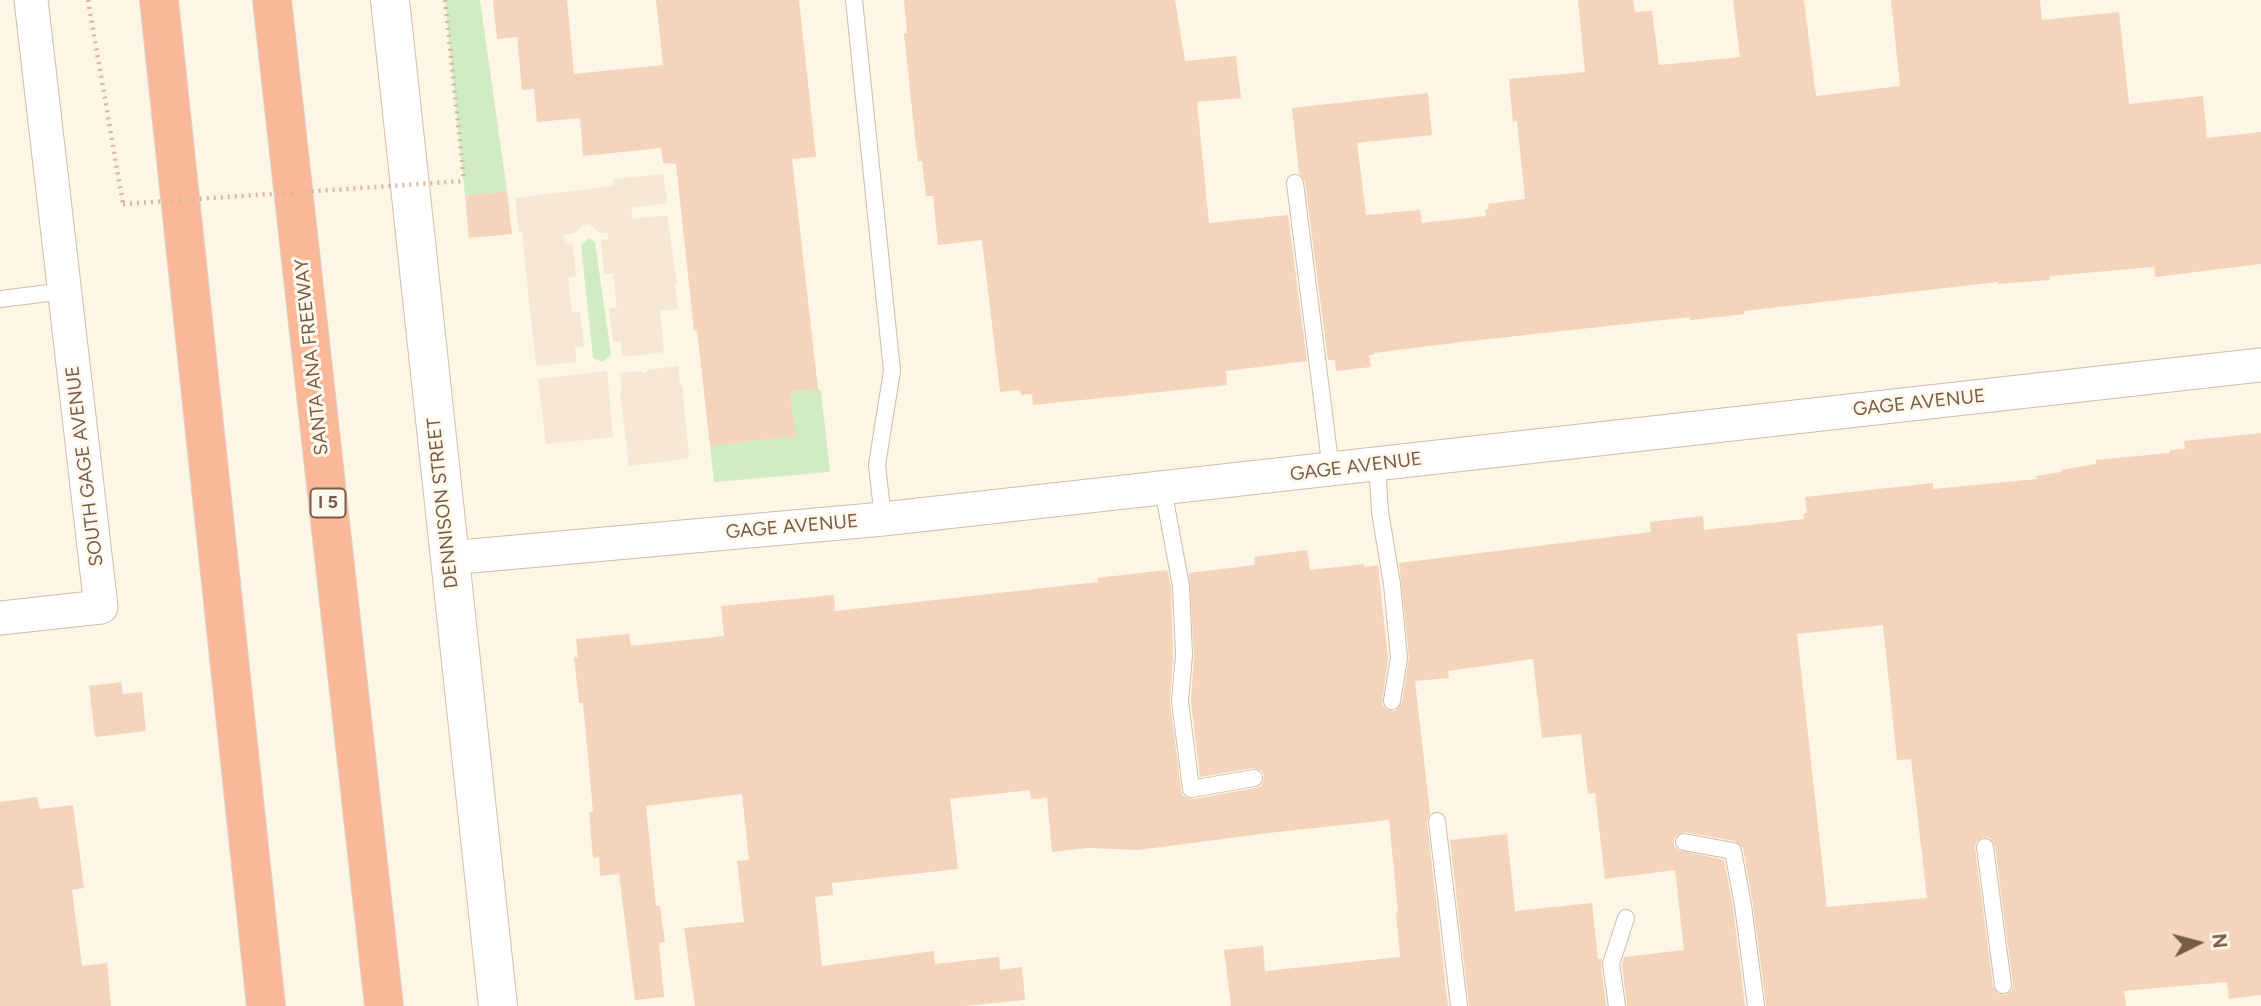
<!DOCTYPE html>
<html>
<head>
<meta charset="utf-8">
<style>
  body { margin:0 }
  #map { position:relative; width:2261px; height:1006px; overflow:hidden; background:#fdf5e5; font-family:Figtree,sans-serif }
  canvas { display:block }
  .north { position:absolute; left:2163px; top:908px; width:70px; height:70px; -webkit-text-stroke:5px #fff8ec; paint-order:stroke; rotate:84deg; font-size:19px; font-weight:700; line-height:28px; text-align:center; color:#775c49 }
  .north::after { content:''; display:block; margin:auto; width:24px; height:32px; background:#775c49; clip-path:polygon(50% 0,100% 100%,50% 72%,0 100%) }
</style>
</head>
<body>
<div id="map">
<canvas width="2261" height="1006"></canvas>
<div class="north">N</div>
</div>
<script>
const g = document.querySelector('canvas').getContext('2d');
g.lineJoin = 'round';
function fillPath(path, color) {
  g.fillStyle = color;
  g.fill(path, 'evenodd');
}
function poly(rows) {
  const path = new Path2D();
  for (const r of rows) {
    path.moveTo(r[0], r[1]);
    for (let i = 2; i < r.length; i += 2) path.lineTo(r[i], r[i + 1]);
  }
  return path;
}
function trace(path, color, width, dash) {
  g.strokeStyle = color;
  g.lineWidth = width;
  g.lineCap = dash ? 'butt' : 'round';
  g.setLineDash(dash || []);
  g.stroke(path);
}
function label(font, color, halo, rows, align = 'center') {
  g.font = font + ' Figtree,sans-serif';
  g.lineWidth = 6;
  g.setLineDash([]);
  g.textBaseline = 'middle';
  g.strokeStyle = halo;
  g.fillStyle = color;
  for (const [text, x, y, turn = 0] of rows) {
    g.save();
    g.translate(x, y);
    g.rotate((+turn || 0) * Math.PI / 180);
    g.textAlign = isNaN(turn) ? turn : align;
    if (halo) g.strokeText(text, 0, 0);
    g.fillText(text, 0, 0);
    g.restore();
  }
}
const residential = poly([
  [663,174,667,203,631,208,633,219,667,215,677,284,675,285,678,309,660,311,664,352,623,357,621,341,613,342,609,309,617,307,613,273,604,274,601,240,608,239,608,233,599,233,589,224,582,225,575,233,564,235,565,244,573,243,576,277,568,278,572,312,580,312,584,346,575,347,577,362,536,366,522,232,519,232,515,198,614,186,613,179],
  [678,366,680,385,682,385,689,458,629,466,620,392,622,392,620,373,641,371,645,373,648,370],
  [607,371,613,437,546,444,538,379]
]);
const green = poly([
  [445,0,480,0,507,191,465,196],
  [589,238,595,242,611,355,602,362,593,358,581,245],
  [818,389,821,391,830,472,714,482,710,446,795,436,790,392]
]);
const building = poly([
  [493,0,567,0,574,74,663,65,656,0,799,0,816,157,792,159,818,389,790,392,796,436,710,446,697,330,694,331,676,164,663,163,661,148,583,156,580,118,537,122,534,89,522,90,517,37,497,39],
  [904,0,1175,0,1185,61,1236,56,1241,98,1197,102,1209,223,1288,215,1307,361,1226,371,1227,385,1171,391,1033,405,1032,394,1021,395,1020,390,1000,392,982,240,938,245,933,196,926,196,922,161,918,161,915,137,904,33,907,33],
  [1578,0,1633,0,1635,12,1652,11,1659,65,1740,57,1733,0,1804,0,1816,96,1900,86,1891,0,2040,0,2042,20,2119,12,2129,104,2203,96,2207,138,2261,132,2261,264,2155,277,2154,267,2050,276,2050,280,1999,284,1998,282,1744,311,1744,314,1728,316,1690,320,1690,317,1462,342,1374,353,1374,355,1369,355,1371,367,1336,371,1335,360,1328,360,1305,182,1299,173,1292,108,1428,93,1432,135,1357,143,1366,215,1420,210,1422,223,1486,216,1485,210,1489,209,1488,204,1525,199,1517,121,1513,122,1509,79,1585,72],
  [507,191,512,234,469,238,465,196],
  [2261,433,2261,995,2229,999,2227,982,2124,991,2126,1006,1766,1006,1753,904,1743,848,1735,841,1685,832,1677,835,1674,839,1674,846,1678,850,1724,860,1733,907,1745,1006,1627,1006,1622,965,1624,957,1684,950,1675,870,1605,879,1595,793,1588,794,1581,734,1542,738,1533,659,1448,671,1449,678,1415,681,1430,813,1427,822,1448,1006,1231,1006,1224,950,1263,946,1265,971,1400,957,1396,913,1398,912,1389,820,1277,832,1138,850,1088,848,1052,852,1047,798,1031,799,1030,790,950,799,958,869,832,883,833,895,815,897,822,966,934,951,935,964,999,957,1000,970,1022,967,1025,1000,965,1006,695,1006,684,928,744,922,737,861,749,860,742,794,646,806,656,906,660,906,665,942,659,943,664,997,635,1000,619,874,600,876,599,857,593,858,589,812,593,812,583,703,579,703,574,657,578,657,576,639,629,634,631,646,724,636,721,606,834,595,835,611,1098,582,1097,578,1167,570,1171,587,1173,655,1170,702,1181,790,1183,796,1193,799,1256,788,1261,786,1264,777,1262,771,1253,768,1200,777,1191,701,1194,655,1189,573,1255,565,1254,557,1307,550,1310,570,1364,564,1364,567,1378,565,1388,658,1382,704,1386,709,1395,711,1402,703,1409,657,1399,563,1651,532,1650,522,1703,516,1704,530,1804,519,1803,514,1807,513,1805,497,1933,483,1933,489,2037,479,2036,476,2061,472,2061,470,2096,464,2096,460,2170,453,2170,450,2185,449,2184,441],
  [1883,625,1897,760,1911,759,1927,898,1827,907,1797,634],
  [1983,837,1990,838,1995,846,2013,984,2012,990,2005,995,1998,994,1993,986,1975,848,1976,842],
  [121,682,123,694,142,692,146,731,95,737,89,686],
  [37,797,40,809,73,805,84,888,72,890,82,966,107,963,111,1006,0,1006,0,802],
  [1507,834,1515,911,1592,903,1598,959,1602,959,1601,965,1606,1006,1469,1006,1450,840]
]);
const path = poly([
  [88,0,123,204],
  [445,0,464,181]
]);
const lane = poly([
  [854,0,892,371,877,465,883,519],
  [1295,183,1331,470],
  [0,299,65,291],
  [1377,464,1380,512,1392,584,1399,658,1392,701],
  [1163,489,1181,586,1184,655,1180,701,1191,789,1254,778],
  [1437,821,1459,1006],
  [1684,842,1733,851,1743,905,1756,1006],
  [1985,847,2003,985],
  [1617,1006,1611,964,1626,918]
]);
const street = poly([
  [449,558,883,519,2261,365],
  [0,618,101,607,31,0]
]);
const secondary = poly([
  [390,0,498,1006]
]);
const highway = poly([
  [159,0,266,1006],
  [272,0,384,1006]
]);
const pathBridge = poly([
  [123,204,464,181]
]);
const shields = [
  [328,503,35]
];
const shieldNames = [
  ["I 5",328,503]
];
const streetNames = [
  ["SANTA ANA FREEWAY",312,357,-96],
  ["GAGE AVENUE",1919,403,-6],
  ["SOUTH GAGE AVENUE",85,466,-97],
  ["GAGE AVENUE",1356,467,-7],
  ["DENNISON STREET",443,503,-96],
  ["GAGE AVENUE",792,527,-5]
];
fillPath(residential, '#f5e7d3');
fillPath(green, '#d1ecc2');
fillPath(building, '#f4d5bb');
trace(lane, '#cfbdaa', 18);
trace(street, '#cfbdaa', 35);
trace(secondary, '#d5bfaa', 40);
trace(highway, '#dcd5d0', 40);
trace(path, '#d9b89e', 4.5, [2, 5]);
trace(lane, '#fff', 16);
trace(street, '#fff', 33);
trace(secondary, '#fff', 38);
trace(highway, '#fab899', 38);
trace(pathBridge, '#d9b89e', 4.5, [2, 5]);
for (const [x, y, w] of shields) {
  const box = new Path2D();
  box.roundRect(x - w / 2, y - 14.5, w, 29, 5);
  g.fillStyle = '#fff8ec';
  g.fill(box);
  trace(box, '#775c49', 2);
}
label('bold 18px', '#775c49', null, shieldNames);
label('19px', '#775c49', '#fff8ec', streetNames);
</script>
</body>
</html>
